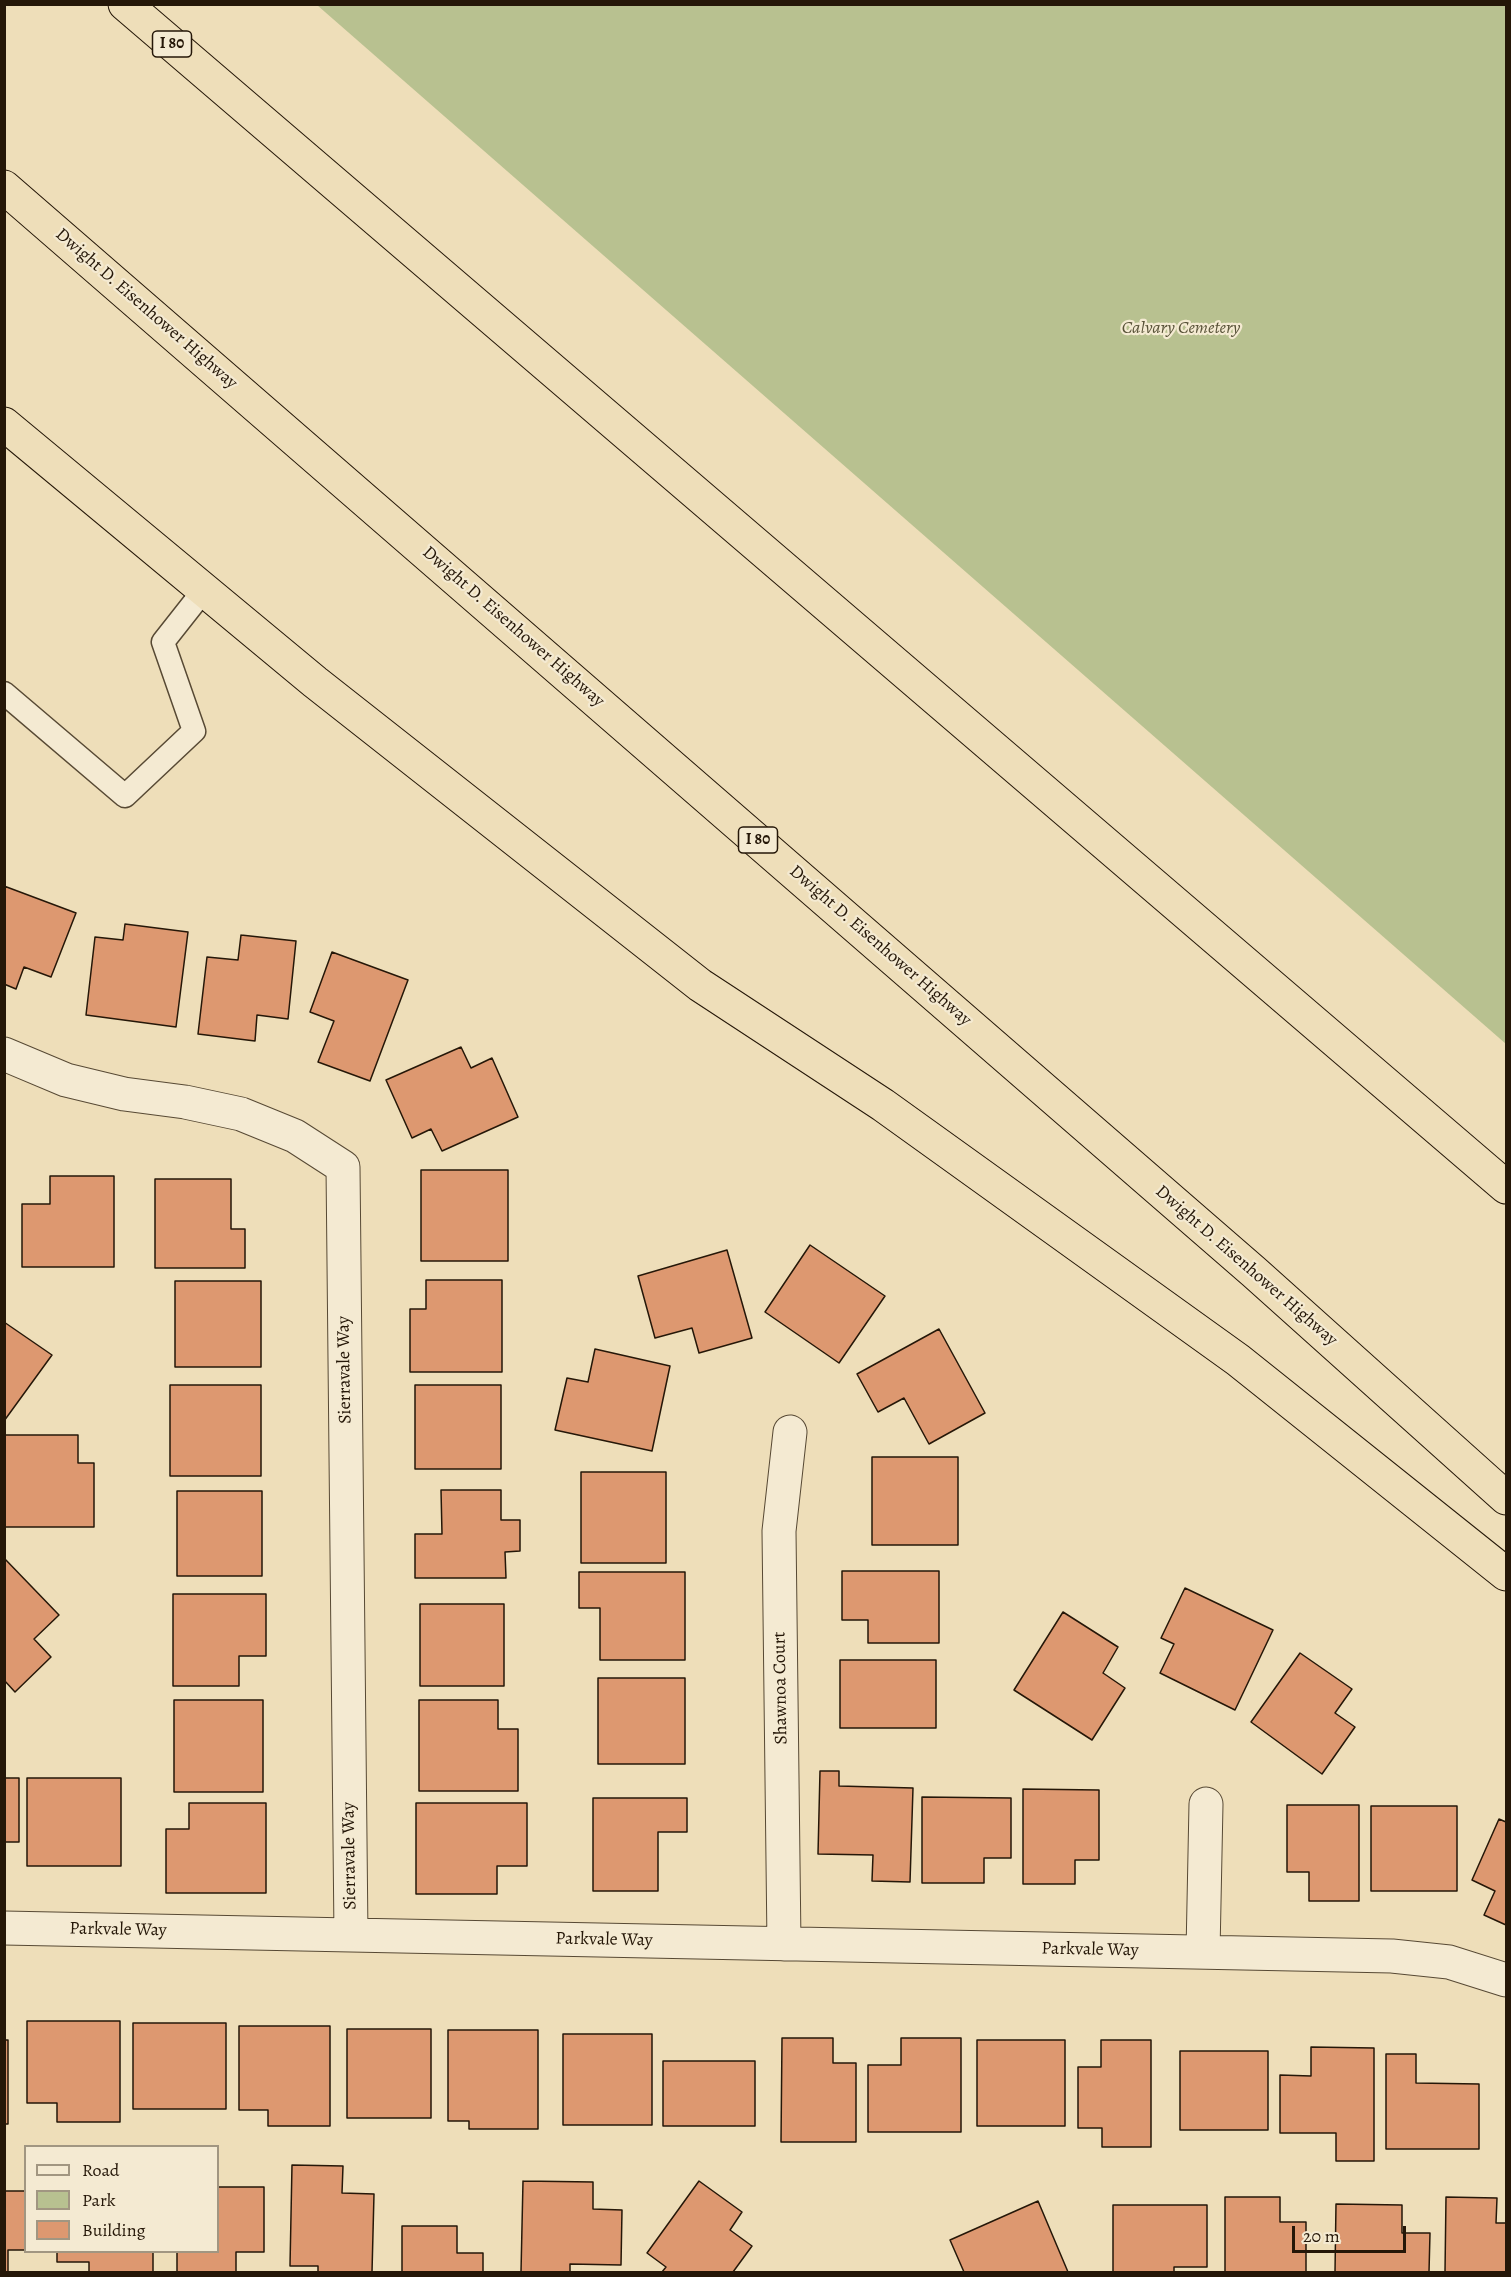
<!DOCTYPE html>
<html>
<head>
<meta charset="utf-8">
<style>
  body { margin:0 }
  #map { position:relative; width:1511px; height:2277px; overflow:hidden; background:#eedeb9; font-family:Alegreya,serif }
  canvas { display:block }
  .frame { position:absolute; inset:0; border:6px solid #251708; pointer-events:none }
  .legend { position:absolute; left:24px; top:2145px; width:195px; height:108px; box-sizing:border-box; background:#f4ead2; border:2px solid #a19681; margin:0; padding:8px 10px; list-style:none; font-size:18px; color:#251708 }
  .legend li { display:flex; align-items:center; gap:12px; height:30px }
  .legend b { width:30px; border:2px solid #a19681 }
  .scale { position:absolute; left:1292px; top:2226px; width:114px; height:27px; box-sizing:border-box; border:3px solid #251708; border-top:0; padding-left:8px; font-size:18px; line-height:21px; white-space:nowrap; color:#251708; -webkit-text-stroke:4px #f4ead2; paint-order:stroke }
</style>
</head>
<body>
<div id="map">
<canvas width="1511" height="2277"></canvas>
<div class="frame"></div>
<ul class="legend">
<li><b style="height:8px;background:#f4ead2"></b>Road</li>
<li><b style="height:16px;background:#b8c190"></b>Park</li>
<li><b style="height:16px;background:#dd9870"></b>Building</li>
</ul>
<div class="scale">20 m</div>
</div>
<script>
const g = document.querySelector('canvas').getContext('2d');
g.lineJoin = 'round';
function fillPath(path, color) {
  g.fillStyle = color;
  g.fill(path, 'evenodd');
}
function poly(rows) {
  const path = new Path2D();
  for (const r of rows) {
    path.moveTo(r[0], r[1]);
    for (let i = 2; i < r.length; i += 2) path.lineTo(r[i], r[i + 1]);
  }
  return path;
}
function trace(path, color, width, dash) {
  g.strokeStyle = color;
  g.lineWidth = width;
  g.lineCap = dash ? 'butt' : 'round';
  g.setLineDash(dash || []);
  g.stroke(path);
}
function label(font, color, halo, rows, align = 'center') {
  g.font = font + ' Alegreya,serif';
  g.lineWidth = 4.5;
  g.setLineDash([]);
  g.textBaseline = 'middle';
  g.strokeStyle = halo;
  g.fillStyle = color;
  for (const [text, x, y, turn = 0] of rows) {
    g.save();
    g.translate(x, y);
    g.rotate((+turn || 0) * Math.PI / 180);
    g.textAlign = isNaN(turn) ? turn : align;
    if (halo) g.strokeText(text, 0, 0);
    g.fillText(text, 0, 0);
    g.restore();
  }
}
const green = poly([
  [317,5,1506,5,1506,1044]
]);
const building = poly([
  [4,886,76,913,51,977,24,967,16,989,4,984,4,886],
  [125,924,188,932,176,1027,86,1015,95,937,123,940,125,924],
  [241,935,296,941,288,1019,257,1015,255,1041,198,1034,207,957,238,960,241,935],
  [332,952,408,980,370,1081,318,1062,334,1021,310,1012,332,952],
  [461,1047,471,1068,492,1058,518,1117,442,1151,431,1129,412,1138,386,1080,461,1047],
  [421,1170,508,1170,508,1261,421,1261,421,1170],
  [50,1176,114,1176,114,1267,22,1267,22,1204,50,1204,50,1176],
  [155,1179,231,1179,231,1229,245,1229,245,1268,155,1268,155,1179],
  [810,1245,885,1296,839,1363,765,1312,810,1245],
  [727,1250,752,1338,699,1353,692,1328,655,1338,638,1276,727,1250],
  [426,1280,502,1280,502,1372,410,1372,410,1309,426,1309,426,1280],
  [175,1281,261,1281,261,1367,175,1367,175,1281],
  [4,1322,52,1355,4,1421,4,1322],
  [939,1329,985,1413,929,1444,904,1398,878,1412,857,1374,939,1329],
  [595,1349,670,1366,652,1451,555,1430,567,1378,588,1382,595,1349],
  [170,1385,261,1385,261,1476,170,1476,170,1385],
  [415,1385,501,1385,501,1469,415,1469,415,1385],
  [4,1435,78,1435,78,1463,94,1463,94,1527,4,1527,4,1435],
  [872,1457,958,1457,958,1545,872,1545,872,1457],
  [581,1472,666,1472,666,1563,581,1563,581,1472],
  [441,1490,501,1490,501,1520,520,1520,520,1551,505,1552,506,1578,415,1578,415,1534,442,1534,441,1490],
  [177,1491,262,1491,262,1576,177,1576,177,1491],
  [4,1558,59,1615,34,1639,51,1657,15,1692,4,1680,4,1558],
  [842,1571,939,1571,939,1643,868,1643,868,1620,842,1620,842,1571],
  [579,1572,685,1572,685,1660,600,1660,600,1608,579,1608,579,1572],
  [1185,1588,1273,1630,1235,1710,1160,1673,1174,1644,1161,1638,1185,1588],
  [173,1594,266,1594,266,1656,239,1656,239,1686,173,1686,173,1594],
  [420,1604,504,1604,504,1686,420,1686,420,1604],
  [1063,1612,1118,1647,1103,1673,1125,1688,1092,1740,1014,1690,1063,1612],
  [1300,1653,1352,1689,1335,1713,1355,1727,1322,1774,1251,1722,1300,1653],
  [840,1660,936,1660,936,1728,840,1728,840,1660],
  [598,1678,685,1678,685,1764,598,1764,598,1678],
  [174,1700,263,1700,263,1792,174,1792,174,1700],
  [419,1700,498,1700,498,1729,518,1729,518,1791,419,1791,419,1700],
  [820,1771,839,1771,839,1786,913,1788,910,1882,872,1881,873,1855,818,1854,820,1771],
  [4,1778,19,1778,19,1842,4,1842,4,1778],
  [27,1778,121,1778,121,1866,27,1866,27,1778],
  [1023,1789,1099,1790,1099,1860,1075,1860,1075,1884,1023,1884,1023,1789],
  [922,1797,1011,1798,1011,1858,984,1858,984,1883,922,1883,922,1797],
  [593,1798,687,1798,687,1832,658,1832,658,1891,593,1891,593,1798],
  [189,1803,266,1803,266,1893,166,1893,166,1829,189,1829,189,1803],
  [416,1803,527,1803,527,1866,497,1866,497,1894,416,1894,416,1803],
  [1287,1805,1359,1805,1359,1901,1309,1901,1309,1872,1287,1872,1287,1805],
  [1371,1806,1457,1806,1457,1891,1371,1891,1371,1806],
  [1499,1819,1506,1822,1506,1925,1484,1915,1495,1891,1472,1880,1499,1819],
  [27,2021,120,2021,120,2122,57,2122,57,2103,27,2103,27,2021],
  [133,2023,226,2023,226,2109,133,2109,133,2023],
  [239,2026,330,2026,330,2126,268,2126,268,2110,239,2110,239,2026],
  [347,2029,431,2029,431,2118,347,2118,347,2029],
  [448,2030,538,2030,538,2129,469,2129,469,2121,448,2121,448,2030],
  [563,2034,652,2034,652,2125,563,2125,563,2034],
  [782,2038,833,2038,833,2063,856,2063,856,2142,781,2142,782,2038],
  [901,2038,961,2038,961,2132,868,2132,868,2065,901,2065,901,2038],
  [4,2040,8,2040,8,2124,4,2124,4,2040],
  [977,2040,1065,2040,1065,2126,977,2126,977,2040],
  [1101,2040,1151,2040,1151,2147,1102,2147,1102,2128,1078,2128,1078,2067,1101,2067,1101,2040],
  [1311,2047,1374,2048,1374,2161,1336,2161,1336,2133,1280,2133,1280,2075,1311,2076,1311,2047],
  [1180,2051,1268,2051,1268,2130,1180,2130,1180,2051],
  [1386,2054,1416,2054,1416,2083,1479,2084,1479,2149,1386,2149,1386,2054],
  [663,2061,755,2061,755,2126,663,2126,663,2061],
  [292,2165,343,2166,342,2193,374,2194,372,2272,318,2272,318,2266,290,2266,292,2165],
  [523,2181,593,2182,593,2209,622,2210,621,2265,570,2264,570,2272,521,2272,523,2181],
  [699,2181,742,2212,730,2230,752,2246,733,2272,662,2272,666,2267,647,2253,699,2181],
  [218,2187,264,2187,264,2252,236,2252,236,2272,177,2272,177,2252,218,2252,218,2187],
  [4,2191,26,2191,26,2250,8,2250,8,2272,4,2272,4,2191],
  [1225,2197,1280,2197,1280,2222,1306,2222,1306,2272,1225,2272,1225,2197],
  [1446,2197,1497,2198,1496,2223,1506,2223,1506,2272,1445,2272,1446,2197],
  [1038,2201,1068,2272,964,2272,950,2240,1038,2201],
  [1336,2204,1402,2205,1402,2233,1430,2233,1429,2272,1335,2272,1336,2204],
  [1113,2205,1207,2205,1207,2267,1174,2267,1174,2272,1113,2272,1113,2205],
  [402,2226,457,2226,457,2253,483,2253,483,2272,402,2272,402,2226],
  [57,2252,153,2252,153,2272,89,2272,89,2262,57,2262,57,2252]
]);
const service = poly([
  [4,693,125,796,194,731,163,642,204,590]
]);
const minor = poly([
  [4,1054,66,1080,124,1094,185,1102,241,1114,295,1136,343,1167,351,1935],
  [4,1928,1392,1956,1449,1962,1506,1980],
  [784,1944,779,1531,790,1432],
  [1203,1952,1206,1804]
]);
const motorway = poly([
  [125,4,1506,1187],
  [4,187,1254,1272,1506,1498],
  [4,424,315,682,700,985,883,1105,1238,1360,1506,1574]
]);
const shields = [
  [172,44,39],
  [758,840,39]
];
const shieldNames = [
  ["I 80",172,44],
  ["I 80",758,840]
];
const streetNames = [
  ["Dwight D. Eisenhower Highway",146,309,41],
  ["Dwight D. Eisenhower Highway",513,627,41],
  ["Dwight D. Eisenhower Highway",880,946,41],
  ["Dwight D. Eisenhower Highway",1246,1266,41],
  ["Sierravale Way",345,1370,-91],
  ["Shawnoa Court",781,1688,-91],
  ["Sierravale Way",350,1856,-91],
  ["Parkvale Way",118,1930,1],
  ["Parkvale Way",604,1940,1],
  ["Parkvale Way",1090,1950,1]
];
const parkNames = [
  ["Calvary Cemetery",1181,329]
];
fillPath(green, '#b8c190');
fillPath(building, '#dd9870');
trace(building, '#251708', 1.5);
trace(service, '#574934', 25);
trace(minor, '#574934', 35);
trace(motorway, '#251708', 35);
trace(service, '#f4ead2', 22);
trace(minor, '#f4ead2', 33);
trace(motorway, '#eedeb9', 33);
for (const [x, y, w] of shields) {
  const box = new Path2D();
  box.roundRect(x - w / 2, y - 13, w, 26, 4.5);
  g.fillStyle = '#f4ead2';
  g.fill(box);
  trace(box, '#251708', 1.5);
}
label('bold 16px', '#251708', null, shieldNames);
label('18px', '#251708', '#f4ead2', streetNames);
label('italic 18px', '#585238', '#f4ead2', parkNames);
</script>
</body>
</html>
